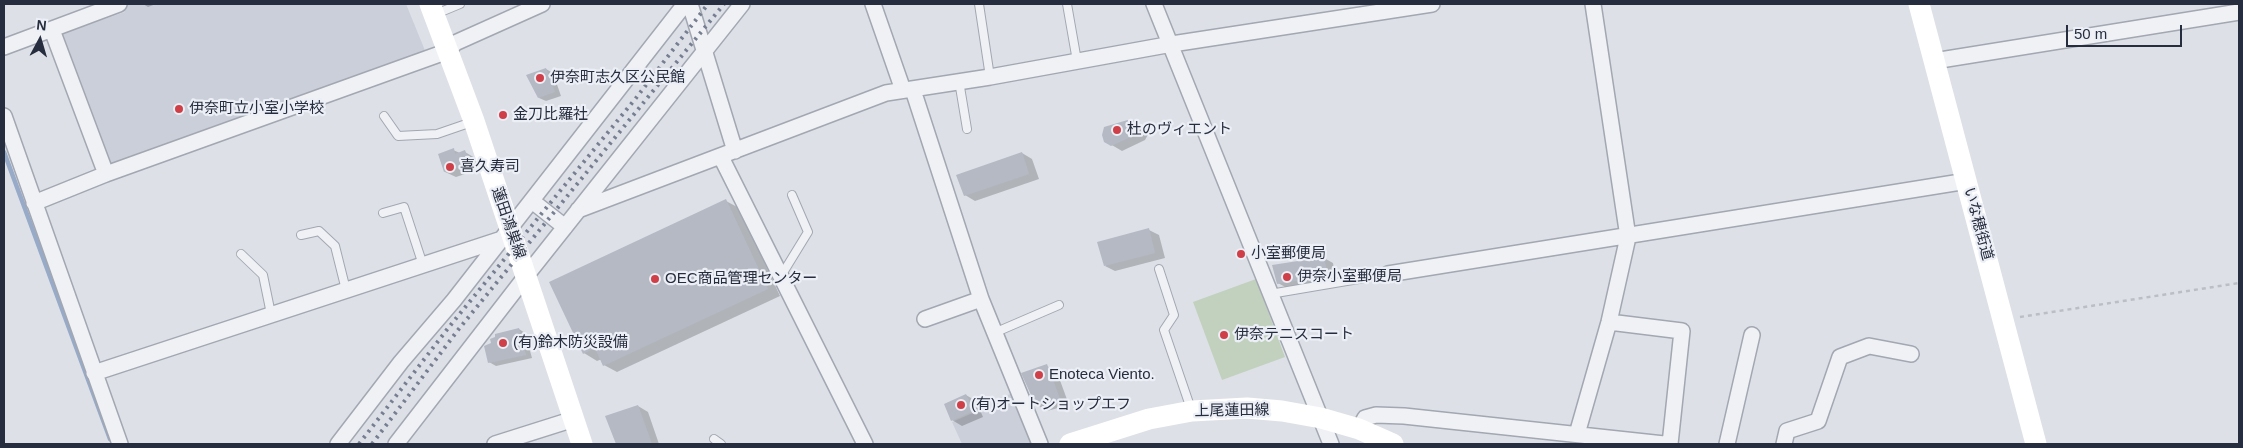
<!DOCTYPE html>
<html>
<head>
<meta charset="utf-8">
<style>
  body { margin:0 }
  #map { position:relative; width:2243px; height:448px; overflow:hidden; background:#dde0e7; font-family:Helvetica,sans-serif }
  canvas { display:block }
  .frame { position:absolute; inset:0; border:5px solid #262d3e; pointer-events:none }
  .north { position:absolute; left:15px; top:15px; width:50px; height:50px; -webkit-text-stroke:4px #eceff5; paint-order:stroke; rotate:6deg; font-size:14px; font-weight:700; line-height:20px; text-align:center; color:#262d3e }
  .north::after { content:''; display:block; margin:auto; width:18px; height:22px; background:#262d3e; clip-path:polygon(50% 0,100% 100%,50% 72%,0 100%) }
  .scale { position:absolute; left:2066px; top:25px; width:116px; height:22px; box-sizing:border-box; border:2px solid #262d3e; border-top:0; padding-left:6px; font-size:15px; line-height:18px; white-space:nowrap; color:#262d3e; -webkit-text-stroke:4px #eceff5; paint-order:stroke }
</style>
</head>
<body>
<div id="map">
<canvas width="2243" height="448"></canvas>
<div class="frame"></div>
<div class="north">N</div>
<div class="scale">50 m</div>
</div>
<script>
const g = document.querySelector('canvas').getContext('2d');
g.lineJoin = 'round';
function fillPath(path, color) {
  g.fillStyle = color;
  g.fill(path, 'evenodd');
}
function poly(rows) {
  const path = new Path2D();
  for (const r of rows) {
    path.moveTo(r[0], r[1]);
    for (let i = 2; i < r.length; i += 2) path.lineTo(r[i], r[i + 1]);
  }
  return path;
}
function trace(path, color, width, dash) {
  g.strokeStyle = color;
  g.lineWidth = width;
  g.lineCap = dash ? 'butt' : 'round';
  g.setLineDash(dash || []);
  g.stroke(path);
}
function label(font, color, halo, rows, align = 'center') {
  g.font = font + ' Helvetica,"Noto Sans JP",sans-serif';
  g.lineWidth = 4.5;
  g.setLineDash([]);
  g.textBaseline = 'middle';
  g.strokeStyle = halo;
  g.fillStyle = color;
  for (const [text, x, y, turn = 0] of rows) {
    g.save();
    g.translate(x, y);
    g.rotate((+turn || 0) * Math.PI / 180);
    g.textAlign = isNaN(turn) ? turn : align;
    if (halo) g.strokeText(text, 0, 0);
    g.fillText(text, 0, 0);
    g.restore();
  }
}
const built = poly([
  [122,4,406,4,426,53,115,166,108,165,59,38,63,33,125,12],
  [1013,393,1033,444,962,444,952,422,975,412,973,407]
]);
const green = poly([
  [1256,279,1285,357,1222,380,1193,302]
]);
const shadow = poly([
  [143,4,156,4,148,7],
  [546,69,553,73,561,96,546,101,539,98],
  [1131,120,1150,131,1145,140,1122,151,1105,141],
  [453,150,460,153,465,152,475,158,480,169,456,177,445,172,440,154],
  [1022,153,1032,159,1039,179,975,201,965,195],
  [726,201,739,208,780,296,617,372,604,365,602,359,597,361,584,353],
  [1149,230,1159,235,1165,258,1115,271,1105,266],
  [1324,258,1333,263,1336,281,1287,288,1278,283],
  [519,329,525,333,532,358,496,366,489,362,493,343],
  [1047,366,1057,372,1069,405,1047,411,1037,405],
  [966,395,976,401,983,417,962,426,952,420],
  [638,406,648,412,659,444,617,444,607,417]
]);
const stream = poly([
  [4,152,110,439]
]);
const building = poly([
  [546,68,555,92,538,98,526,75],
  [1131,119,1140,124,1135,135,1111,146,1104,142,1102,135,1104,127],
  [454,148,455,154,465,150,470,164,444,172,438,154],
  [1022,152,1029,174,964,196,956,175],
  [726,199,768,289,603,366,595,348,583,354,549,282],
  [1149,228,1155,253,1104,266,1097,242],
  [1324,257,1328,276,1277,284,1272,265],
  [519,328,526,355,488,363,484,346,491,343,490,339,495,337,495,334],
  [1047,364,1060,399,1036,406,1021,373],
  [966,394,974,411,951,421,944,404],
  [638,405,652,444,616,444,605,416]
]);
const path = poly([
  [2020,317,2239,283]
]);
const lane = poly([
  [979,4,990,77],
  [1067,4,1077,61],
  [436,14,460,4],
  [959,81,967,129],
  [384,116,398,136,437,134,472,122],
  [383,213,404,207,423,265],
  [301,235,319,231,335,246,346,290],
  [241,254,263,275,271,314],
  [1159,269,1174,315,1164,330,1191,409],
  [781,276,808,232,792,195],
  [1270,294,1388,274],
  [994,333,1059,305],
  [714,439,721,444]
]);
const street = poly([
  [690,4,735,151],
  [873,4,903,90],
  [1154,4,1331,444],
  [52,30,106,174],
  [4,47,119,4],
  [1934,61,2239,12],
  [913,90,981,299,1040,444],
  [4,116,120,444],
  [721,157,865,444],
  [532,201,565,227],
  [34,203,106,174,448,51,455,43,542,4],
  [578,210,886,93,990,77,1172,44,1432,4],
  [1388,274,1967,181],
  [925,319,981,299],
  [1609,322,1682,331,1670,444],
  [94,373,502,239],
  [1359,429,1365,418,1376,415,1404,416,1664,444],
  [1577,434,1609,322,1628,237,1593,4],
  [338,444,401,362,454,300,685,4],
  [396,444,526,276,742,4],
  [495,444,574,419],
  [1727,444,1752,335],
  [1784,444,1787,431,1818,421,1840,357,1869,346,1911,354]
]);
const secondary = poly([
  [430,4,474,121,582,444],
  [1919,4,2036,444],
  [1070,444,1149,419,1192,411,1247,408,1282,411,1321,418,1359,429,1393,444]
]);
const rail = poly([
  [359,444,449,327,636,98,708,4],
  [372,444,458,330,724,4]
]);
const markers = [
  [540,78,5,"#cf3f48"],
  [179,109,5,"#cf3f48"],
  [503,115,5,"#cf3f48"],
  [1117,130,5,"#cf3f48"],
  [450,167,5,"#cf3f48"],
  [1241,254,5,"#cf3f48"],
  [1287,277,5,"#cf3f48"],
  [655,279,5,"#cf3f48"],
  [1224,335,5,"#cf3f48"],
  [503,343,5,"#cf3f48"],
  [1039,375,5,"#cf3f48"],
  [961,405,5,"#cf3f48"]
];
const poiNames = [
  ["伊奈町志久区公民館",550,78],
  ["伊奈町立小室小学校",189,109],
  ["金刀比羅社",513,115],
  ["杜のヴィエント",1127,130],
  ["喜久寿司",460,167],
  ["小室郵便局",1251,254],
  ["伊奈小室郵便局",1297,277],
  ["OEC商品管理センター",665,279],
  ["伊奈テニスコート",1234,335],
  ["(有)鈴木防災設備",513,343],
  ["Enoteca Viento.",1049,375],
  ["(有)オートショップエフ",971,405]
];
const streetNames = [
  ["蓮田鴻巣線",508,223,71],
  ["いな穂街道",1978,224,75],
  ["上尾蓮田線",1232,411,-1]
];
fillPath(built, '#cbcfd9');
fillPath(green, '#c1d1be');
fillPath(shadow, '#0003');
trace(stream, '#97aac8', 4.5);
fillPath(building, '#b4b9c4');
trace(lane, '#a2a7b1', 10);
trace(street, '#a2a7b1', 18);
trace(path, '#bbbec5', 2.5, [4, 4]);
trace(lane, '#f0f1f5', 8);
trace(street, '#f0f1f5', 15);
trace(secondary, '#fff', 21);
trace(rail, '#767e91', 4, [2.5, 5]);
for (const [x, y, r, color] of markers) {
  const dot = new Path2D();
  dot.arc(x, y, r, 0, 2 * Math.PI);
  g.fillStyle = color;
  g.fill(dot);
  trace(dot, '#eceff5', 2);
}
label('15px', '#262d3e', '#eceff5', poiNames, 'left');
label('15px', '#262d3e', '#eceff5', streetNames);
</script>
</body>
</html>
